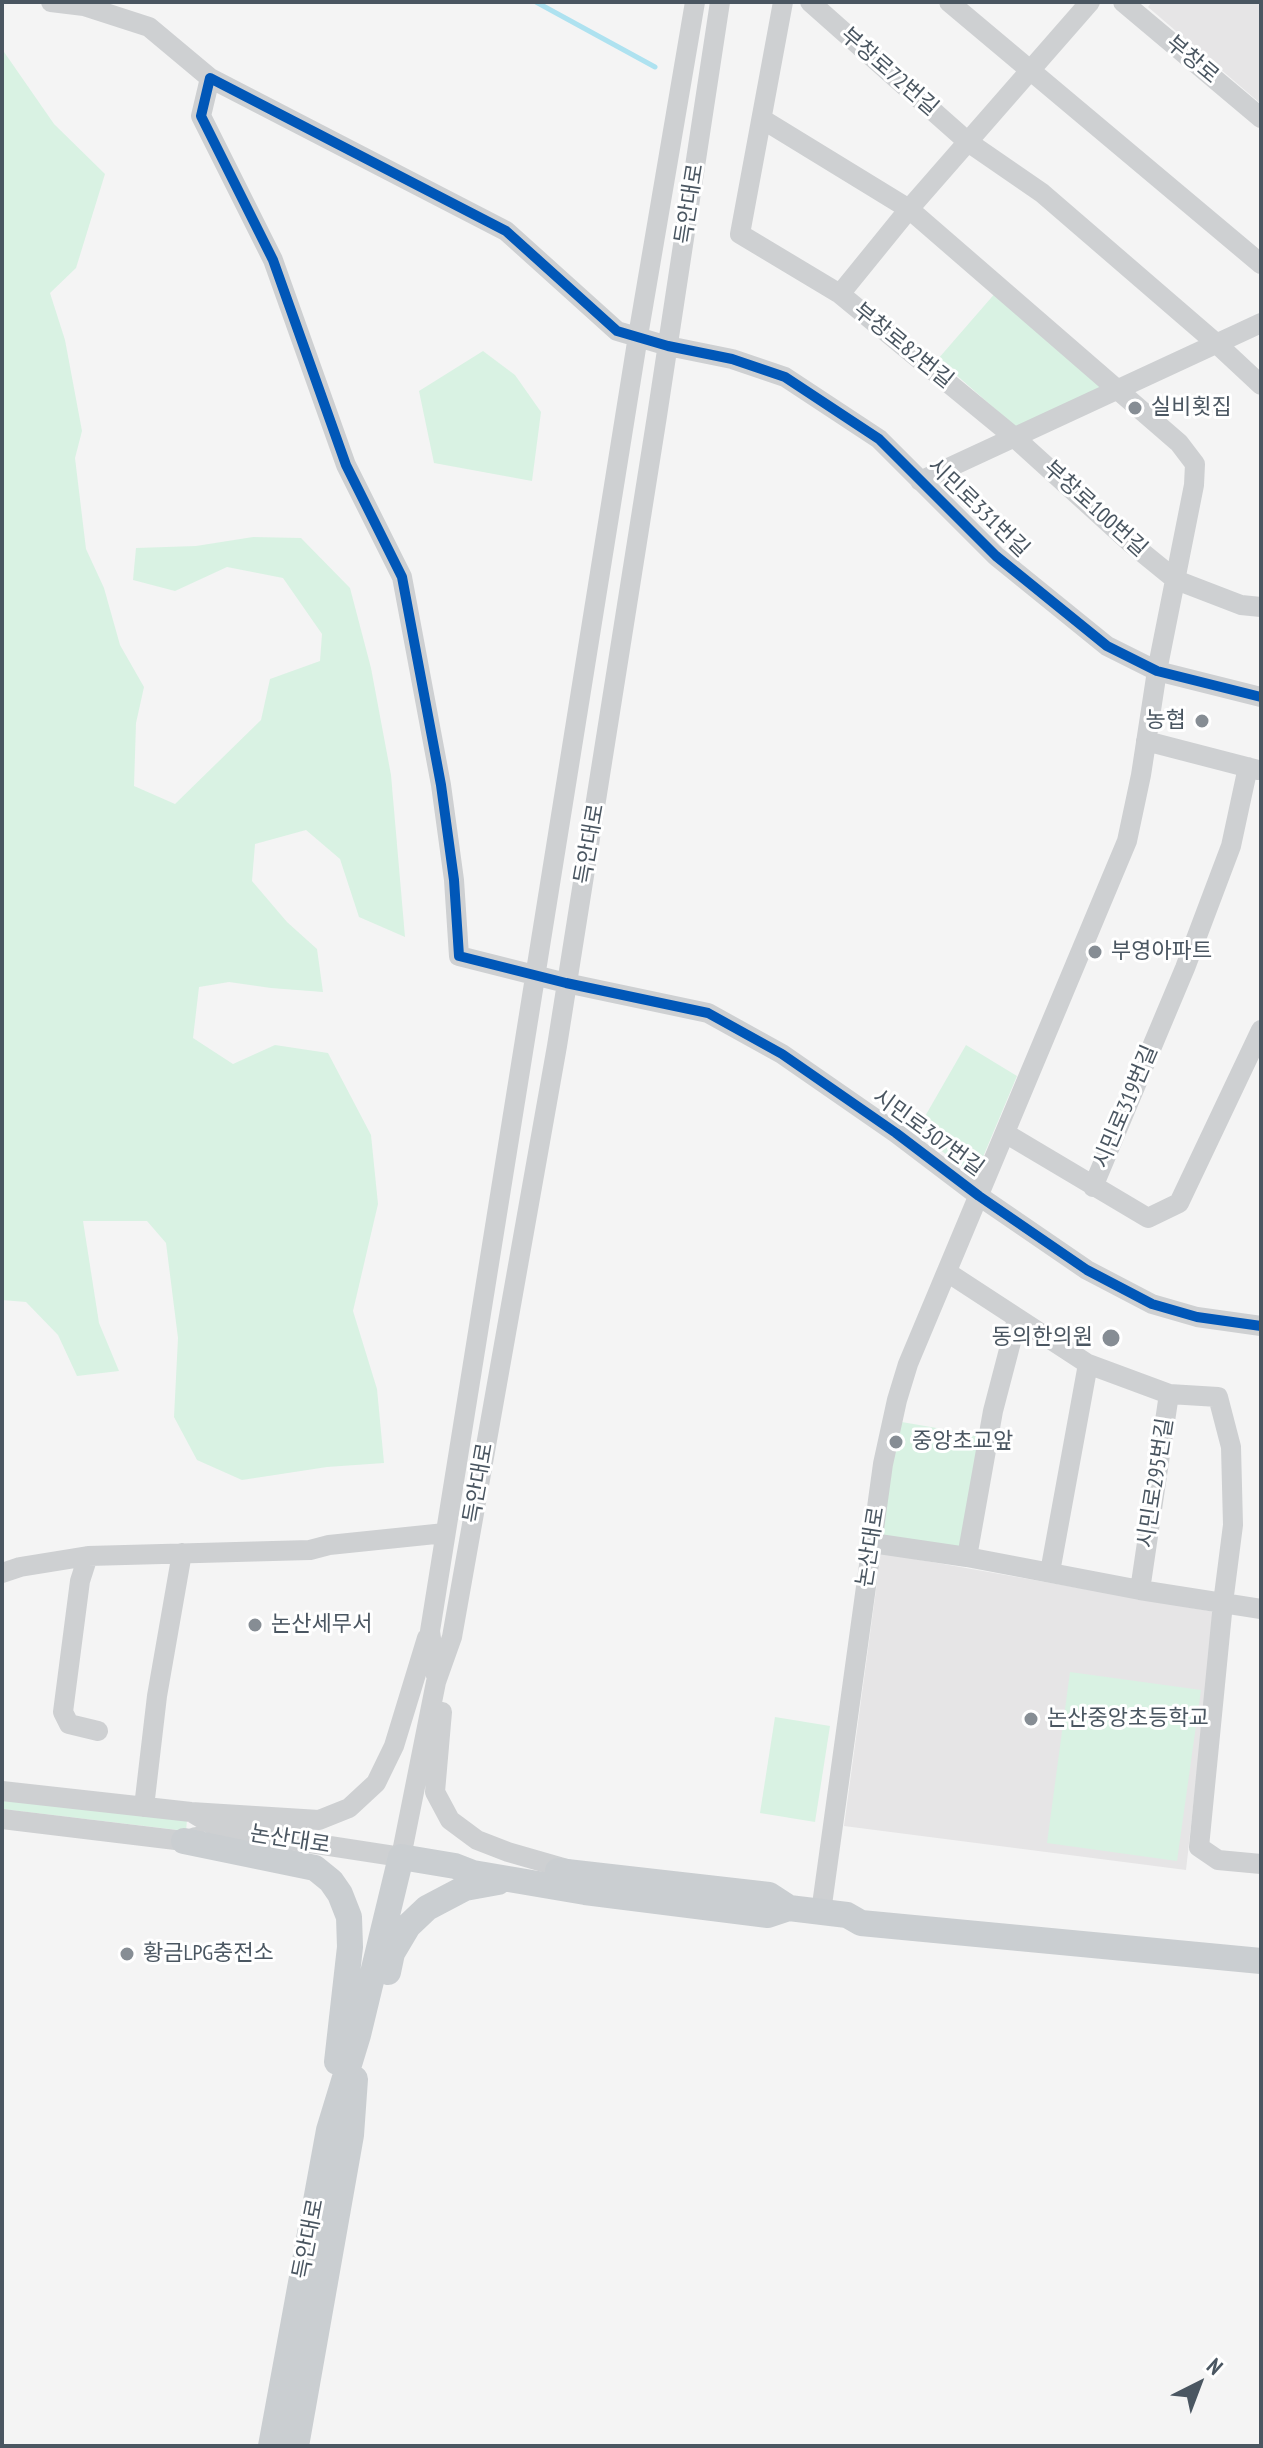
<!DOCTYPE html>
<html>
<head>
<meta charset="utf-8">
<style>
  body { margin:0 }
  #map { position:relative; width:1263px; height:2448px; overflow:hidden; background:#f4f4f4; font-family:"PT Sans Narrow",sans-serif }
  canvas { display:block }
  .frame { position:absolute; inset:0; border:4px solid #4a5661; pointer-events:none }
  .north { position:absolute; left:1159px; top:2344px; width:80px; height:80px; -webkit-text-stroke:6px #fff; paint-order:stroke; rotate:42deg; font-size:22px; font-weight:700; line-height:32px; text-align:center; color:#4a5661 }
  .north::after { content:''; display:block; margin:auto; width:28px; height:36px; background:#4a5661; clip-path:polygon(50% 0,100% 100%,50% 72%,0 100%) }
</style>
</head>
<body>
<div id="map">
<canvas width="1263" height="2448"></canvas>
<div class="frame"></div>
<div class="north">N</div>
</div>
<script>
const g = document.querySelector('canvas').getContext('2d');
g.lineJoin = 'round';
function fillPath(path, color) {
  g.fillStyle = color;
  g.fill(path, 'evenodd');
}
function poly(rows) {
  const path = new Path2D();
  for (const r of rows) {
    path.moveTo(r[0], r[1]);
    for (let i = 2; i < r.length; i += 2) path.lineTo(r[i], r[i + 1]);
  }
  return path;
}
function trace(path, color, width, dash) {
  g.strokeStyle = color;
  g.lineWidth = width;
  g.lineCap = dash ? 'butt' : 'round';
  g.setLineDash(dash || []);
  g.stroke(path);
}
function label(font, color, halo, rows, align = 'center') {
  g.font = font + ' "PT Sans Narrow","Noto Sans KR",sans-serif';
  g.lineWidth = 6;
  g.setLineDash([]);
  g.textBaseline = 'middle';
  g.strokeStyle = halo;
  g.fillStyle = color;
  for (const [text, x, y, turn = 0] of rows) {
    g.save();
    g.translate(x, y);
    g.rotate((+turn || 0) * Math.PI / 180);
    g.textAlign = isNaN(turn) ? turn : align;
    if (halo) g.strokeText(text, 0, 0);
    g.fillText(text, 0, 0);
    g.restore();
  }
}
const education = poly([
  [1152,2,1261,2,1261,104,1148,7],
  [881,1553,1215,1612,1186,1870,844,1826]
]);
const green = poly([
  [2,49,54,124,105,174,76,268,50,293,65,340,82,431,75,458,86,549,104,588,120,645,144,687,136,723,134,786,175,804,261,720,270,679,320,661,322,634,283,578,227,567,175,591,133,580,136,548,196,546,253,537,301,538,350,588,371,668,391,775,405,937,359,917,340,859,306,830,255,844,252,881,287,922,317,949,323,992,271,988,229,982,199,987,193,1038,233,1064,275,1045,328,1053,371,1135,378,1204,353,1311,377,1389,384,1463,327,1467,242,1480,197,1460,174,1417,178,1338,166,1243,147,1221,83,1221,99,1323,119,1371,77,1376,58,1335,26,1302,2,1300],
  [997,291,1105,386,1018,429,938,359],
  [483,351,515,375,541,412,532,481,434,463,419,391],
  [966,1045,1017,1076,975,1176,916,1132],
  [896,1421,983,1436,962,1551,879,1538],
  [1070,1672,1201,1690,1177,1861,1047,1843],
  [775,1717,830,1726,815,1822,760,1813],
  [2,1798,187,1820,186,1831,2,1809]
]);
const stream = poly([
  [536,2,655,67]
]);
const minor = poly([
  [51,2,84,6,149,27,210,78],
  [783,2,740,234,840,294,1014,437,1133,545,1176,580,1241,605,1261,607],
  [810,2,968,142,1042,193,1217,344,1261,385],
  [949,2,1261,264],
  [1123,2,1261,118],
  [762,119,909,209,1179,443,1195,464,1194,485,1157,671,1141,775,1127,841,908,1364,897,1400,883,1464,821,1912],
  [840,294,909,209,1090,2],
  [920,481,1261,323],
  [1261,697,1157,671,1107,646,996,556,879,439,785,377,732,359,668,346,617,331,506,231,210,78,201,116,273,260,346,465,402,577,441,785,454,880,459,956,566,983,708,1013,782,1054,896,1133,979,1196,1087,1270,1152,1304,1197,1317,1261,1326],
  [1146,741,1258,770],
  [1005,1133,1148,1218,1179,1203,1261,1030],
  [1093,1187,1185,968,1231,846,1248,767],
  [947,1272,1088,1364,1169,1394,1218,1397,1231,1447,1233,1525,1223,1603,1199,1847,1218,1860,1261,1864],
  [872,1543,967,1557,1140,1590,1261,1609],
  [88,1556,80,1581,63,1712,69,1724,98,1731],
  [967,1557,993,1411,1017,1319],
  [1050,1572,1088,1364],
  [2,1573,20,1567,88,1556,310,1550,329,1545,445,1533],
  [1140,1590,1169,1394],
  [436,1676,430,1631,638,336,695,2],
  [442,1712,435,1792,450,1820,477,1840,508,1852,574,1871],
  [2,1791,191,1812,319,1820,349,1808,376,1783,394,1746,427,1638],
  [144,1807,157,1696,182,1553],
  [191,1812,219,1829,401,1857,436,1682,452,1637,557,1046,657,416,720,2],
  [2,1819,184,1841,196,1837]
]);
const major = poly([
  [184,1841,315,1868,331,1881,340,1894,349,1917,350,1947,337,2062],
  [558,1871,769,1895,789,1908,847,1915,861,1923,1261,1961],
  [388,1972,392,1953,408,1926,427,1908,465,1888,498,1882],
  [271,2446,329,2130,358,2035,401,1857,455,1866,473,1873,585,1892,768,1915,789,1908],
  [296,2446,351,2135,355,2079]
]);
const cycleway = poly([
  [1261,697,1157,671,1107,646,996,556,879,439,785,377,732,359,668,346,617,331,506,231,210,78,201,116,273,260,346,465,402,577,441,785,454,880,459,956,566,983,708,1013,782,1054,896,1133,979,1196,1087,1270,1152,1304,1197,1317,1261,1326]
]);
const markers = [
  [1135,408,8,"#868d94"],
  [1202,721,8,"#868d94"],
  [1095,952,8,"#868d94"],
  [1111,1338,10,"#868d94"],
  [896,1442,8,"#868d94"],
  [255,1625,8,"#868d94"],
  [1031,1719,8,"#868d94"],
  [127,1954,8,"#868d94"]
];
const streetNames = [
  ["부창로",1192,60,40],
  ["부창로72번길",889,72,41],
  ["득안대로",690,204,-81],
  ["부창로82번길",903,346,39],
  ["시민로331번길",978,508,44],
  ["부창로100번길",1095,509,42],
  ["득안대로",590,844,-80],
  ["시민로319번길",1126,1107,-67],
  ["시민로307번길",928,1133,36],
  ["득안대로",479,1483,-80],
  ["시민로295번길",1156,1483,-81],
  ["논산대로",871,1547,-81],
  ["논산대로",290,1840,9],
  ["득안대로",309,2239,-79]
];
const poiNames = [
  ["실비횟집",1151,408],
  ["농협",1186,721,"right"],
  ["부영아파트",1111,952],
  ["동의한의원",1093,1338,"right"],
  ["중앙초교앞",912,1442],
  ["논산세무서",271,1625],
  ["논산중앙초등학교",1047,1719],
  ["황금LPG충전소",143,1954]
];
fillPath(education, '#e6e5e6');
fillPath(green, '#d9f2e3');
trace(stream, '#aee2f0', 5);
trace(minor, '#ced0d2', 20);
trace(major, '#caced1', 26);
trace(cycleway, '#0057b8', 10);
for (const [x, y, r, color] of markers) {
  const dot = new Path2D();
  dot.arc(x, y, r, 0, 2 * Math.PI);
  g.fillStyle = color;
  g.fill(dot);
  trace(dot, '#fff', 3);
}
label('22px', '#4a5661', '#fff', streetNames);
label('22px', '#4a5661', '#fff', poiNames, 'left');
</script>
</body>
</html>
